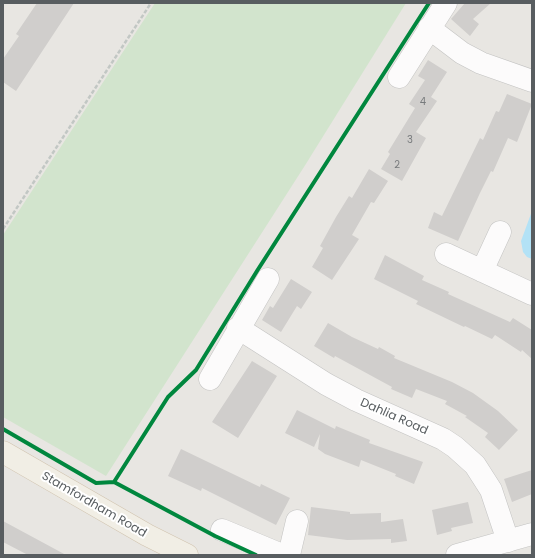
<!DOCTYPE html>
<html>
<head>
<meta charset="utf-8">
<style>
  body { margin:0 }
  #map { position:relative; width:535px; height:558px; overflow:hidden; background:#e8e6e2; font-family:Poppins,sans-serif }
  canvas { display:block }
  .frame { position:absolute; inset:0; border:4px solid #585d60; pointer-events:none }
</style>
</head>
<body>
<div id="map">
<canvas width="535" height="558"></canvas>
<div class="frame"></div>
</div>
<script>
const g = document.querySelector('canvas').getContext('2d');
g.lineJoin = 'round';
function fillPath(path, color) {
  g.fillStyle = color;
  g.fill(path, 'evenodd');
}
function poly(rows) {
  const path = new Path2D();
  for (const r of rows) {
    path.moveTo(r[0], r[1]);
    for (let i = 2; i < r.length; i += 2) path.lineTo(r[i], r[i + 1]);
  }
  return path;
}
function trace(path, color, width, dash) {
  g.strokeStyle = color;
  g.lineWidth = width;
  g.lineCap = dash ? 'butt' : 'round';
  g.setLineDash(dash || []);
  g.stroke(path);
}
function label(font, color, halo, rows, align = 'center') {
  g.font = font + ' Poppins,sans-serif';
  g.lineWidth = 4;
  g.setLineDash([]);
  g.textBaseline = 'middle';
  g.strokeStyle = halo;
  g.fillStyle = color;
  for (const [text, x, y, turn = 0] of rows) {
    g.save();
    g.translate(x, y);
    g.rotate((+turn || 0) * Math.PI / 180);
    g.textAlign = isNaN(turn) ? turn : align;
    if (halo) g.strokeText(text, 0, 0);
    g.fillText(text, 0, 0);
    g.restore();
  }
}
const green = poly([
  [155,3,406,3,304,167,106,476,3,417,3,235]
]);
const water = poly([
  [532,211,532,259,527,257,523,252,521,241]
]);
const building = poly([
  [37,3,74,3,16,91,3,82,3,59,19,36,16,34],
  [465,3,491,3,473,19,479,24,470,36,451,19],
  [428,60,447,72,431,97,437,101,416,132,426,138,402,181,381,169,390,154,388,152,415,108,409,104,425,80,418,76],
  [507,94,532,104,517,142,508,138,493,172,491,171,480,193,458,241,428,228,434,212,442,216,480,138,483,140,496,111,499,112],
  [369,169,388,181,374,203,371,202,352,235,359,239,332,280,312,267,323,248,320,246,336,217,349,196,352,198],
  [385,255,424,276,422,280,449,292,448,294,510,322,513,318,532,330,532,359,522,350,521,352,495,335,492,339,465,326,464,327,416,304,418,301,374,279],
  [291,279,312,292,301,309,297,306,281,332,262,320,270,306,273,308],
  [328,323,352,337,378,349,379,347,395,356,394,358,452,382,473,393,498,411,518,430,499,450,485,437,488,433,465,417,467,416,445,404,447,401,416,389,412,398,391,389,392,387,335,356,334,358,314,346],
  [252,361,277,376,238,438,212,422],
  [297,410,335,429,336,426,370,440,369,443,423,462,414,484,395,476,396,474,361,460,359,467,325,454,318,449,320,434,314,447,285,433],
  [181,449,260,487,261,484,290,498,276,525,202,488,201,491,168,476],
  [532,470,532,494,512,502,504,479],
  [468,502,473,523,451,528,452,531,437,535,432,510],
  [311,507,350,512,350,514,381,513,381,522,403,519,407,541,391,543,391,539,347,540,308,535],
  [3,521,66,555,28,555,3,542]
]);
const path = poly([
  [3,229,151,3]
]);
const minor = poly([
  [429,28,462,53,481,63,532,81],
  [399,77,446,3],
  [446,254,532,294],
  [482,271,500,232],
  [238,328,326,384,356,400,443,439,455,447,475,465,491,490,508,541],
  [210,379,268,279],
  [222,530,282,555],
  [289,555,297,521],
  [457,555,532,534]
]);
const major = poly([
  [3,452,147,535,187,555]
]);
const cycleway = poly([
  [3,429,96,483,114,482,215,536,256,555],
  [114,482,168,397,196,370,257,271,429,3]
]);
const numberNames = [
  ["4",423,102],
  ["3",410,140],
  ["2",397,165]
];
const streetNames = [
  ["Dahlia Road",394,417,24],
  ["Stamfordham Road",94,505,30]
];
fillPath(green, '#d2e4cd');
fillPath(water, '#b3e2f6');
fillPath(building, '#d0cecc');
trace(minor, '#c3c3c2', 23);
trace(major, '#d0c3af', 23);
trace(path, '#c2c7c4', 2.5, [4, 2]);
trace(minor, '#fcfbfb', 22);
trace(major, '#f1eee5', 22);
trace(cycleway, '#00873e', 4);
label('10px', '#777a7c', null, numberNames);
label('12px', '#585d60', '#fff', streetNames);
</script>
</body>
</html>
